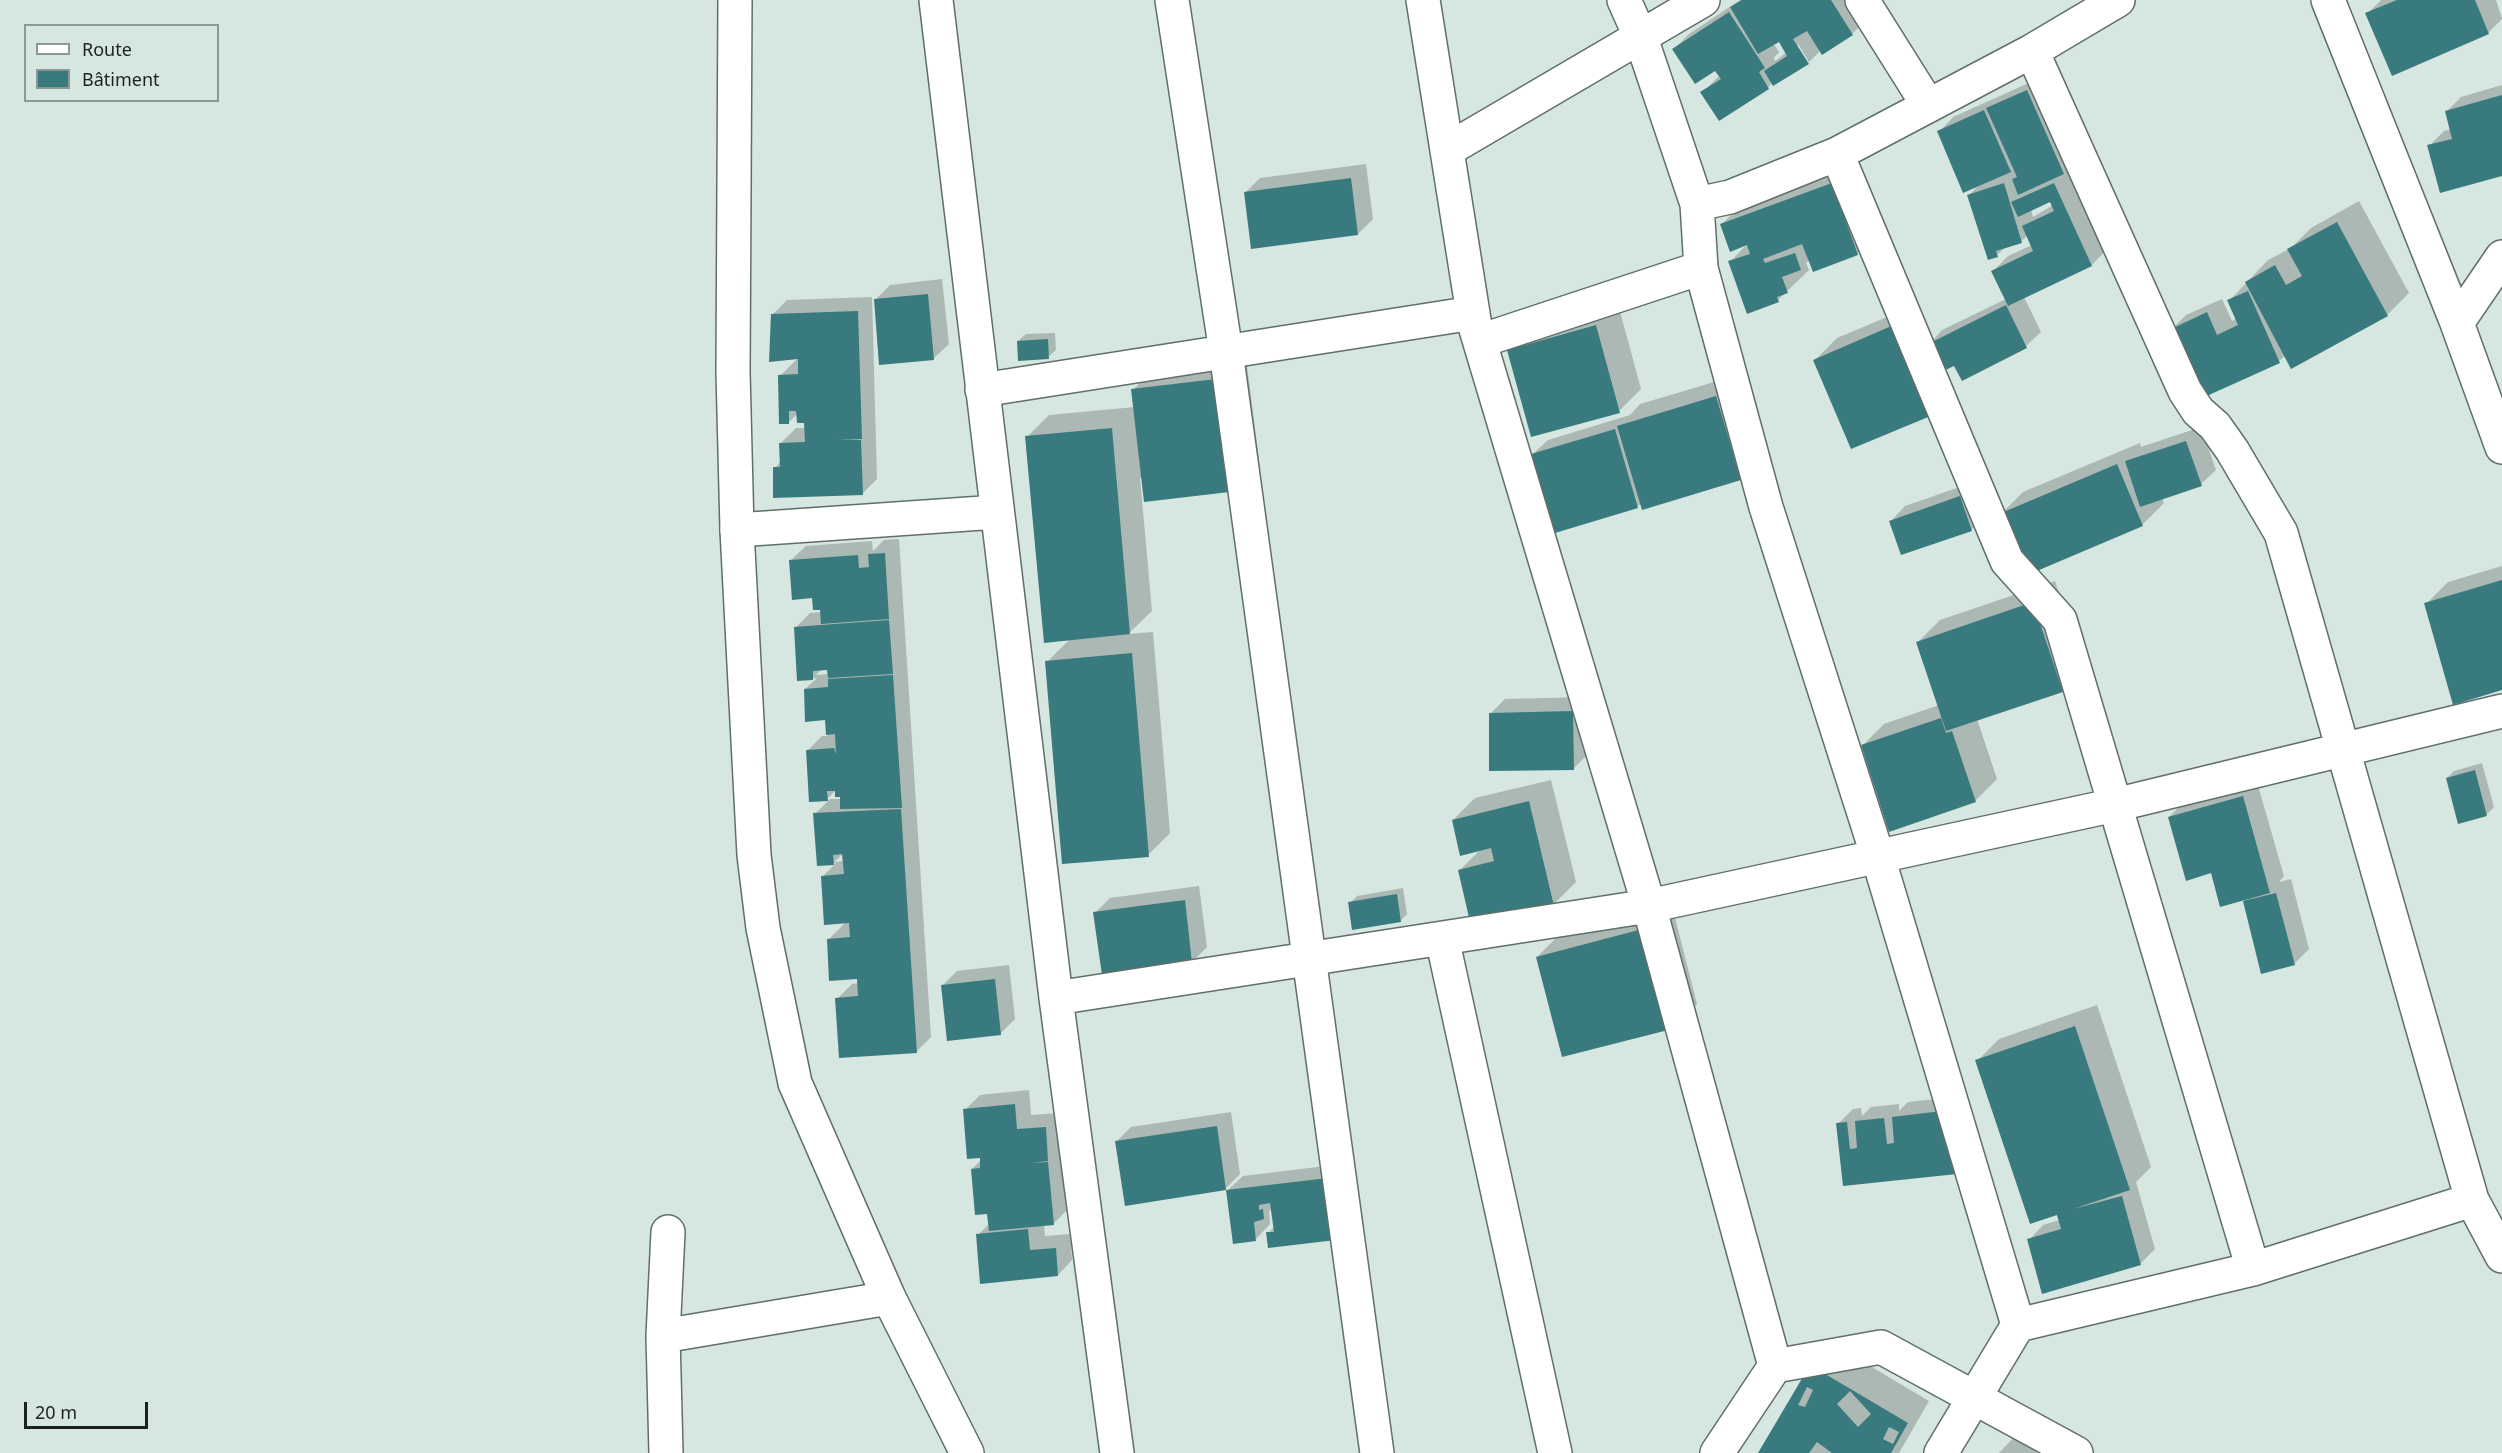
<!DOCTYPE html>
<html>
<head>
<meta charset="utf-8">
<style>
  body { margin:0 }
  #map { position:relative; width:2502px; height:1453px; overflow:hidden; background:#d6e6e0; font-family:"Noto Sans",sans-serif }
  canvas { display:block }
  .legend { position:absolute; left:24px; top:24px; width:195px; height:78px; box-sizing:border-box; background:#d6e6e0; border:2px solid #8c9893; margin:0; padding:8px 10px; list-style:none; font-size:18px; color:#1c2220 }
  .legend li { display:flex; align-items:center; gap:12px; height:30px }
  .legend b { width:30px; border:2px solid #8c9893 }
  .scale { position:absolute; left:24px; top:1402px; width:124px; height:27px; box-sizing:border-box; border:3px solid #1c2220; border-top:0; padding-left:8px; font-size:18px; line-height:21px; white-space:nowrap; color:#1c2220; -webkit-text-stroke:4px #d6e6e0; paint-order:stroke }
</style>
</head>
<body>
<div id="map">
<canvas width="2502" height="1453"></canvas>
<ul class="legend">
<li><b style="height:8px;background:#fff"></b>Route</li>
<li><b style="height:16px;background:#387a7d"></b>Bâtiment</li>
</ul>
<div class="scale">20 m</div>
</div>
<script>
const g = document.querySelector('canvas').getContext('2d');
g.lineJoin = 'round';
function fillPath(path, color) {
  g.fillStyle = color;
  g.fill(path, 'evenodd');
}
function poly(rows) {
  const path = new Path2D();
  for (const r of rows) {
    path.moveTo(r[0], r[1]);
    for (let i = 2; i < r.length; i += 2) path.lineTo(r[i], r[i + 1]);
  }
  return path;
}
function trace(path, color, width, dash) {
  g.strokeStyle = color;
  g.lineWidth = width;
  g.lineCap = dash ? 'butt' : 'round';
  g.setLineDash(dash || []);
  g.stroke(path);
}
const shadow = poly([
  [1740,0,1855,0,1867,19,1852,34,1821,50,1809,62,1798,44,1768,88,1702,93,1720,75,1716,69,1674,49,1689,34],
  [1779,40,1787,52,1775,61,1774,58,1779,52,1773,43],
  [2381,0,2496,0,2502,19,2488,33,2367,14],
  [2042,77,2106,250,2092,265,2024,297,2041,332,2026,346,1962,379,1955,364,1945,369,1954,391,1932,413,1815,360,1837,338,1918,304,1933,340,1942,330,2006,299,1993,271,2008,256,2032,245,2028,235,2021,241,2007,246,1997,255,1969,195,1980,184,1939,132,1953,117],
  [2051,200,2053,205,2033,217,2031,209],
  [2502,85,2502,175,2429,146,2444,131,2451,129,2446,112,2461,97],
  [1854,162,1879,232,1857,254,1810,259,1806,263,1809,270,1778,300,1748,312,1730,262,1748,243,1722,224,1744,202],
  [1366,164,1373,219,1358,234,1245,193,1260,178],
  [2359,201,2409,293,2387,315,2286,355,2279,361,2171,330,2186,315,2222,299,2232,321,2237,318,2229,301,2268,260,2291,248,2311,228],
  [942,279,949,344,934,358,875,300,890,285],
  [872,297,877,479,862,494,775,468,781,461,781,443,796,428,806,428,805,422,798,413,789,422,780,376,798,358,772,315,787,300],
  [1618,304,1641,389,1619,411,1509,350,1531,328],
  [1055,333,1056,350,1048,357,1018,341,1026,334],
  [1246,357,1260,468,1238,490,1140,478,1152,611,1128,634,1153,632,1170,833,1148,855,1047,662,1070,639,1027,437,1049,415,1135,407,1133,390,1155,368],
  [1738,375,1762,457,1740,479,1641,503,1637,507,1533,454,1548,440,1630,415,1640,404],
  [2201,427,2216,470,2201,484,2162,498,2164,503,2142,525,2001,514,2023,492,2140,443,2141,447],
  [1974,482,1986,515,1971,530,1891,521,1905,506],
  [899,539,931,1037,916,1052,837,999,852,984,859,983,859,977,828,940,846,922,822,877,836,863,818,864,815,814,830,799,841,799,836,790,827,799,807,751,822,736,828,736,826,719,805,689,817,678,798,680,795,628,810,613,822,612,791,560,806,546,872,541,873,551,884,540],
  [822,669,829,669,829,674,816,675],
  [844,853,844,861,834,862],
  [2502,566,2502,689,2426,604,2448,582],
  [2055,581,2084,668,2062,690,1977,719,1997,779,1975,801,1862,746,1884,724,1939,705,1918,642,1940,620],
  [1588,697,1589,753,1574,768,1490,714,1505,699],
  [2482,763,2494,807,2487,814,2459,822,2447,778,2454,771],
  [1551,780,1576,882,1554,904,1459,871,1481,849,1453,820,1475,798],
  [2257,782,2284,876,2279,882,2291,879,2309,949,2294,964,2263,972,2244,899,2212,872,2169,817,2184,802],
  [1199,886,1207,947,1192,962,1095,913,1110,898],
  [1403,888,1407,914,1400,921,1350,903,1357,896],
  [1672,906,1697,1004,1675,1026,1537,957,1559,935],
  [1009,965,1015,1019,1000,1034,942,986,957,971],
  [2097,1005,2151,1167,2136,1182,2155,1249,2140,1264,2029,1240,2043,1225,2060,1220,1977,1061,1999,1039],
  [1029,1090,1031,1115,1060,1113,1068,1209,1053,1224,1044,1225,1045,1236,1070,1234,1072,1260,1058,1275,978,1235,990,1223,988,1212,972,1169,981,1160,965,1110,980,1095],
  [1965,1096,1844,1185,1838,1124,1853,1109,1861,1108,1862,1116,1871,1107,1899,1104,1899,1111,1908,1102],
  [1231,1112,1240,1174,1226,1188,1116,1142,1131,1127],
  [1342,1164,1350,1223,1268,1233,1275,1226,1272,1208,1269,1212,1270,1224,1256,1239,1228,1190,1243,1176],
  [1833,1344,1929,1401,1899,1453,1759,1453],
  [2018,1433,2051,1453,1999,1453]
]);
const building = poly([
  [1742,0,1831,0,1853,35,1822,55,1807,31,1793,39,1809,64,1773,86,1764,71,1787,56,1779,42,1758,54,1730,7],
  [2397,0,2475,0,2489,34,2392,76,2365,13],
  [1729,12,1765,68,1759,72,1769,89,1719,121,1700,92,1721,79,1715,71,1695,84,1672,49],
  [2027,90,2064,174,2018,195,2012,179,2017,177,1986,108],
  [2502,95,2502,176,2440,193,2427,145,2452,139,2445,111],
  [1984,110,2011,172,1963,193,1937,131],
  [1351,178,1358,235,1251,249,1244,192],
  [1832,183,1858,255,1813,272,1802,244,1763,259,1765,263,1795,253,1801,270,1782,277,1788,293,1777,297,1779,302,1747,314,1728,261,1750,254,1747,245,1730,252,1720,224],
  [2004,183,2022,243,1996,251,1998,257,1988,260,1967,195],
  [2054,183,2092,266,2008,306,1991,271,2033,251,2022,226,2054,211,2050,202,2018,217,2011,202],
  [2337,222,2388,316,2291,369,2245,282,2275,265,2286,285,2302,276,2287,249],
  [2248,291,2280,363,2200,399,2169,330,2207,312,2217,335,2238,325,2227,300],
  [928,294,934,360,879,365,874,299],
  [2006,305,2027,348,1962,381,1954,366,1939,373,1926,345],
  [858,311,862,439,839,440,861,440,863,495,773,498,773,467,780,467,779,443,805,442,804,423,797,423,796,411,789,411,789,424,779,424,778,375,798,374,798,359,769,362,771,314],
  [1896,324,1933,415,1851,449,1813,360],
  [1596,325,1620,413,1531,437,1507,350],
  [1048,339,1049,359,1018,361,1017,341],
  [1225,378,1238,491,1144,502,1131,389],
  [1716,396,1741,480,1642,510,1617,426],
  [1112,428,1130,634,1044,643,1025,436],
  [1615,429,1638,508,1555,533,1531,454],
  [2186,441,2202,486,2140,507,2125,461],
  [2117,464,2143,526,2025,576,1999,514],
  [1960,496,1972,531,1901,555,1889,521],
  [885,553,889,619,821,624,820,610,813,610,812,598,792,600,789,560,858,555,859,568,869,567,868,554],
  [2502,580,2502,690,2453,705,2424,603],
  [2033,602,2063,692,1946,731,1916,642],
  [889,620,893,674,828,678,827,670,813,671,813,680,797,681,794,627],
  [1132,653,1149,857,1062,864,1045,661],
  [893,675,902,808,840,809,840,797,835,797,835,791,827,791,828,801,809,802,806,750,834,748,836,754,835,734,826,735,825,720,805,722,804,689,828,687,828,679],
  [1573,711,1574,770,1489,771,1489,713],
  [1941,718,1946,733,1952,731,1976,802,1889,832,1861,745],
  [2475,770,2487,816,2458,824,2446,778],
  [2243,796,2270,893,2220,907,2211,873,2186,881,2168,817],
  [1529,801,1554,906,1471,926,1458,870,1494,861,1491,848,1460,856,1452,820],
  [901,809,917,1053,839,1058,835,998,858,996,857,979,829,981,827,939,850,937,849,923,824,925,821,876,844,874,842,854,833,855,834,865,817,866,813,813],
  [2276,893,2295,965,2261,974,2243,901],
  [1397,894,1401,922,1352,930,1348,902],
  [1185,900,1192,963,1102,975,1093,912],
  [1650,927,1676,1028,1562,1057,1536,957],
  [995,979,1001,1035,947,1041,941,985],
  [2075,1026,2130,1190,2073,1209,2122,1196,2141,1265,2042,1294,2027,1239,2061,1229,2057,1215,2030,1224,1975,1060],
  [1015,1104,1017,1129,1046,1127,1048,1161,1032,1163,1048,1162,1054,1225,989,1231,987,1214,975,1215,971,1169,980,1168,980,1158,967,1159,963,1109],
  [1950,1110,1957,1174,1843,1186,1836,1123,1847,1122,1850,1149,1857,1148,1855,1121,1884,1118,1887,1144,1894,1143,1892,1117],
  [1217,1126,1226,1190,1125,1206,1115,1141],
  [1328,1178,1336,1240,1268,1248,1266,1232,1274,1232,1270,1203,1259,1205,1259,1210,1263,1209,1264,1219,1254,1222,1256,1241,1233,1244,1226,1190],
  [1028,1229,1030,1250,1056,1248,1058,1276,980,1284,976,1234],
  [1810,1365,1908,1423,1891,1453,1832,1453,1817,1442,1809,1453,1758,1453],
  [1807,1387,1813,1390,1805,1407,1798,1405],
  [1850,1391,1871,1414,1858,1427,1837,1404],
  [1889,1427,1899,1432,1893,1444,1883,1439]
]);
const minor = poly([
  [936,0,1056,998,1117,1453],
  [1172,0,1226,352,1377,1453],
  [1423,0,1475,326,1649,906,1775,1366],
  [1624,0,1641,38,1697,204,1701,268,1766,507,1878,857,2018,1325],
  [1862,0,1928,105],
  [2328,0,2457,323,2502,447],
  [2032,51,2185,391,2198,411,2215,426,2232,450,2281,533,2472,1200,2502,1256],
  [1447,150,1703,0],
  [1837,154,2007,561,2060,620,2253,1269],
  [1697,204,1730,197,1837,154,2032,51,2118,0],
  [2457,323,2502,257],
  [1480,341,1701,268],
  [982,390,1473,313],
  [737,530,997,512],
  [1442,938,1555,1453],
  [1056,998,1649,906,2115,805,2502,711],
  [663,1336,889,1298],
  [666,1453,663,1336,668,1232],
  [1717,1453,1775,1366,1881,1347,2076,1453],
  [1941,1453,2018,1325,2253,1269,2472,1200]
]);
const tertiary = poly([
  [735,0,733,372,737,530,754,855,763,928,795,1083,889,1298,967,1453]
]);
fillPath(shadow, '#0003');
fillPath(building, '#387a7d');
trace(minor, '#616f6a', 36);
trace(tertiary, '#616f6a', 36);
trace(minor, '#fff', 33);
trace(tertiary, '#fff', 33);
</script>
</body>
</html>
